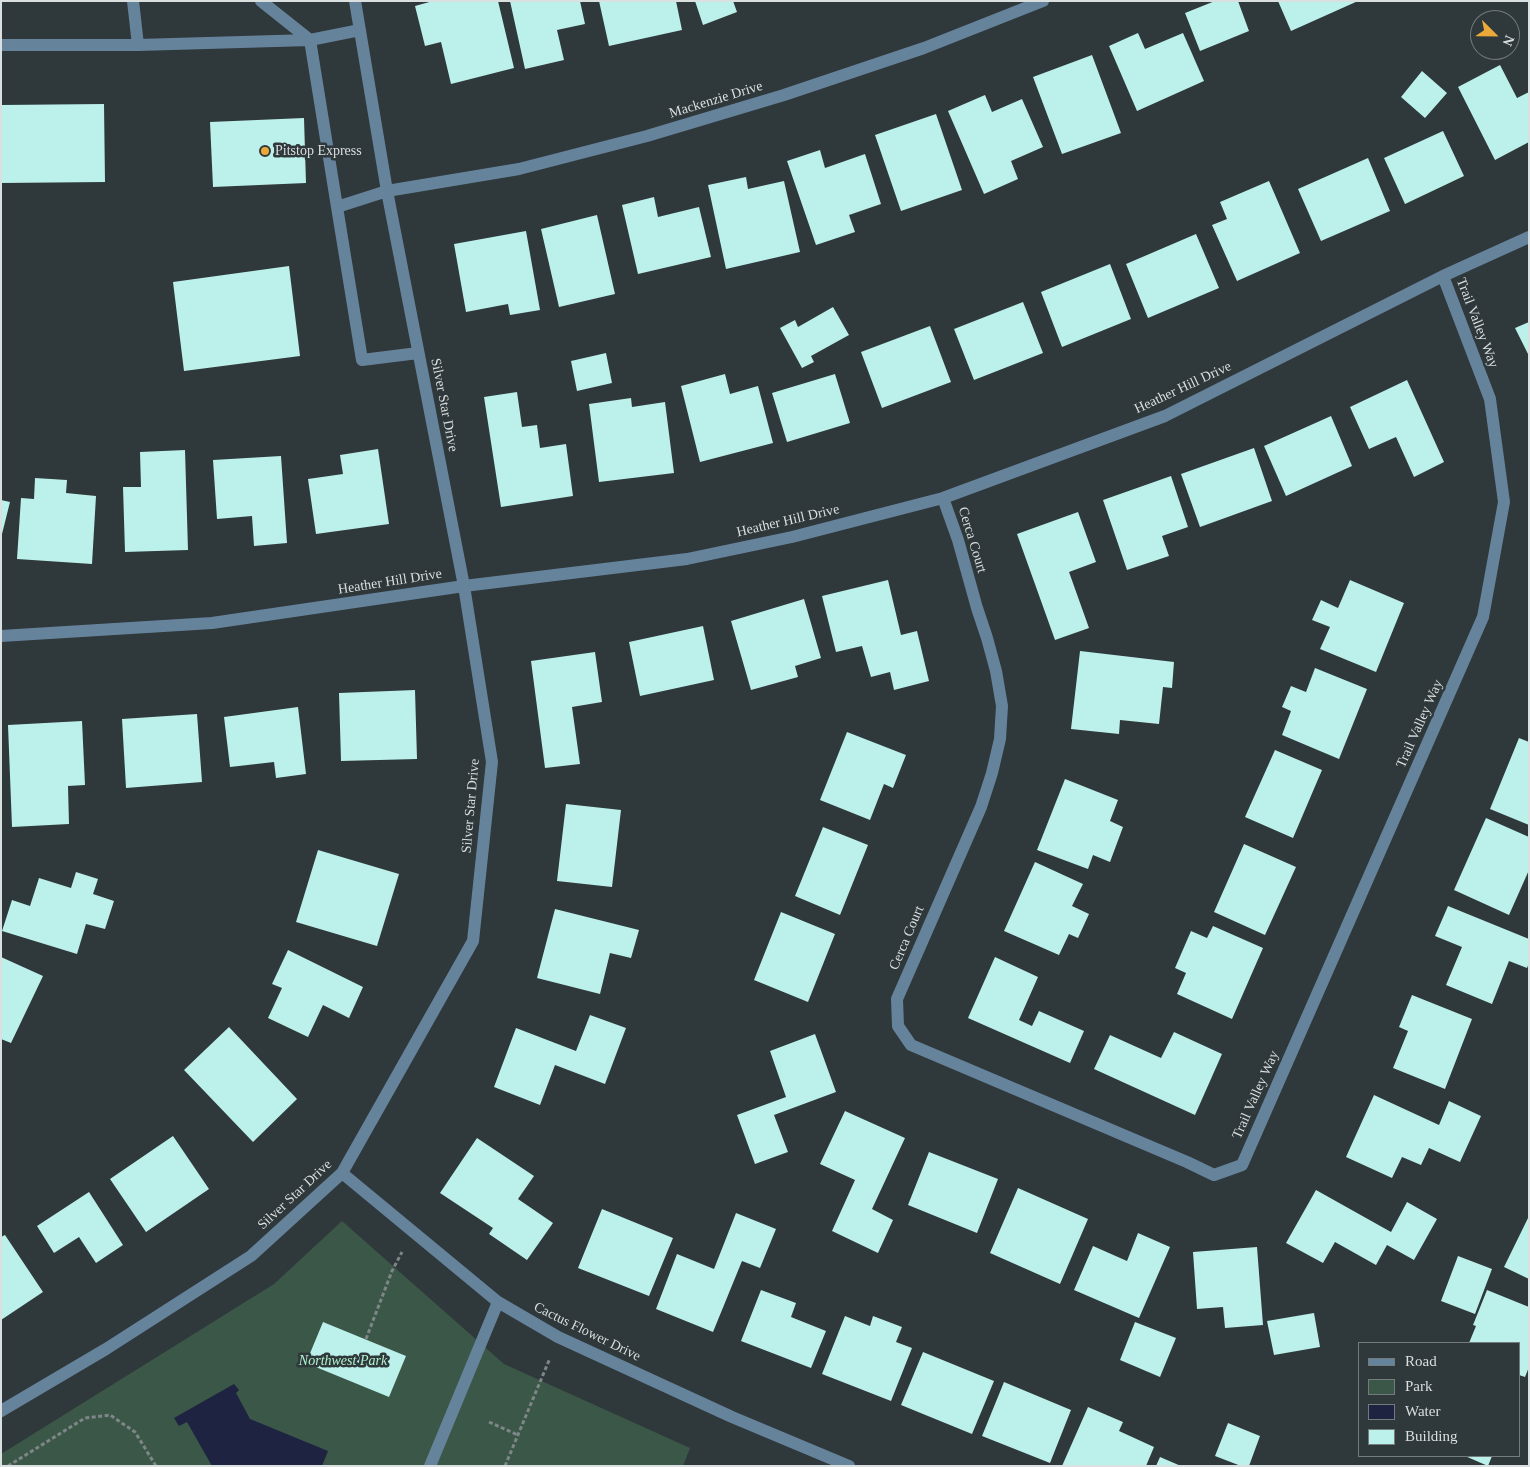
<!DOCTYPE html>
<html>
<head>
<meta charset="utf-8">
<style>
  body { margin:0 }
  #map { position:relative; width:1530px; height:1467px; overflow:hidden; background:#2f383a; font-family:"Times New Roman",serif }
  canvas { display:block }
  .frame { position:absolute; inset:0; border:2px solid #dadfe0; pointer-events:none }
  .legend { position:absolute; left:1358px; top:1342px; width:162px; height:115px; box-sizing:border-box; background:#2f383a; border:1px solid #737b7c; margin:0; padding:6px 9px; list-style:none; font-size:15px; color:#dadfe0 }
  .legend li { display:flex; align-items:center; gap:10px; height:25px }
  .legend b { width:25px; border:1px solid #737b7c }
  .north { position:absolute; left:1470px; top:10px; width:50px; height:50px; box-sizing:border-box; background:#2f383a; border:1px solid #737b7c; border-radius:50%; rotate:113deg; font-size:14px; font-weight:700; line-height:20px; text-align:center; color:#dadfe0 }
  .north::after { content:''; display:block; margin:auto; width:18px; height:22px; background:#eba93a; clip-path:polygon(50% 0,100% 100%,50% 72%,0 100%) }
</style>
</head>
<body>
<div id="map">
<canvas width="1530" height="1467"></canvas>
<div class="frame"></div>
<ul class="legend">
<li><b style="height:6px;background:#66839c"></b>Road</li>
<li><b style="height:14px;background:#3b5748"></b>Park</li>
<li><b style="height:14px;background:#1d2340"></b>Water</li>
<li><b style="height:14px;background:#bcf0eb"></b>Building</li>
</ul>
<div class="north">N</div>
</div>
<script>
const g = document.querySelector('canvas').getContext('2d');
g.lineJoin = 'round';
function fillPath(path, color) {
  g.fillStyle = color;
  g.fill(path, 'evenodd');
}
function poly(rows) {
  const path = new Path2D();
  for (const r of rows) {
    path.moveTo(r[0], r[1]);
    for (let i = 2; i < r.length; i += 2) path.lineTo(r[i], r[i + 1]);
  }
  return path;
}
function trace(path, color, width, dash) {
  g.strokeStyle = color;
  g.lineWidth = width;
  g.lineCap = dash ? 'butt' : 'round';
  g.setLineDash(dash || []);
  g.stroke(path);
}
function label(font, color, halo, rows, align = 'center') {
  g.font = font + ' "Times New Roman",serif';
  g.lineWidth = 5;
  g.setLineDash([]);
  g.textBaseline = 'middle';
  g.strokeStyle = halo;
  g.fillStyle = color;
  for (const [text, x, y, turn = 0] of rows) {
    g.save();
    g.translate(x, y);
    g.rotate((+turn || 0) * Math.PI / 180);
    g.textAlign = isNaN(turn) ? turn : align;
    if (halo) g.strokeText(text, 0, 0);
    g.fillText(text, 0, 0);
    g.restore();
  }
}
const green = poly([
  [342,1221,504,1364,690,1448,683,1466,1,1466,1,1454,274,1284]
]);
const water = poly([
  [234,1384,239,1390,236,1393,250,1419,328,1451,322,1466,212,1466,187,1422,179,1426,174,1418]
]);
const building = poly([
  [433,1,498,1,514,68,451,84,441,42,425,46,415,6],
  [510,1,580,1,585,24,557,30,564,60,525,69],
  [599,1,676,1,682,30,609,46],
  [695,1,733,1,737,12,703,25],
  [1215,1,1238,1,1249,31,1200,51,1185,13],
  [1278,1,1358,1,1291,31],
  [1138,33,1145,49,1183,33,1204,81,1137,111,1109,46],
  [1092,55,1121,133,1062,154,1033,77],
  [1500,65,1517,98,1529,92,1529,142,1495,160,1458,87],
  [1422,71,1447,93,1425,118,1401,97],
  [985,95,992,112,1022,99,1043,147,1011,161,1018,179,984,194,948,111],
  [104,104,105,182,1,183,1,105],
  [936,114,962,190,901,211,875,135],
  [304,118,306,183,213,187,210,122],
  [1443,131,1464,176,1405,204,1384,158],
  [820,150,825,168,865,154,881,204,849,215,855,232,816,245,787,161],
  [1368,158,1390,211,1321,241,1298,189],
  [746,177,748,189,784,181,800,252,726,269,708,185],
  [1269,181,1300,253,1237,281,1212,225,1227,219,1220,202],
  [654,197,658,217,699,207,711,257,638,274,622,205],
  [597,215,615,294,559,307,541,229],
  [526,231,540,310,510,315,508,304,466,312,454,244],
  [1196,234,1219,288,1148,318,1126,264],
  [1110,264,1131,319,1062,347,1041,292],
  [289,266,300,356,184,371,173,282],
  [1023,302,1043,353,974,380,954,329],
  [833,307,849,335,811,356,814,362,802,368,780,328,795,320,798,327],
  [1529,322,1529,356,1515,328],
  [930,326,951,382,882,408,861,352],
  [606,353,612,383,577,391,571,361],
  [725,374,730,394,758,386,773,443,700,462,681,386],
  [835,374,850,423,787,442,772,393],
  [1407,380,1444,462,1414,477,1396,437,1369,449,1350,407],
  [517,392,522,427,537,425,540,448,566,444,573,496,501,507,484,397],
  [631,398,632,407,665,402,674,473,599,482,589,404],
  [1331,416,1352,466,1286,496,1264,446],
  [1254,448,1272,501,1200,527,1181,474],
  [378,449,389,524,316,534,308,479,343,474,340,455],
  [185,450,188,550,125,552,123,487,141,487,140,452],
  [281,456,287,543,254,546,252,516,217,519,213,460],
  [1171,476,1188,527,1162,536,1169,556,1127,570,1103,500],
  [35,478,67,480,66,493,96,496,92,564,17,559,21,498,34,499],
  [1,500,10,502,2,534,1,534],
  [1078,512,1096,562,1069,572,1089,628,1055,640,1017,534],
  [888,580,901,635,917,631,929,681,894,690,890,672,871,677,862,646,836,652,822,596],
  [1350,580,1404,603,1376,672,1320,649,1330,627,1312,620,1321,600,1338,608],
  [804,599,821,658,795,666,798,677,751,690,731,621],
  [703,626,714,680,640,696,629,642],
  [1080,651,1174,662,1172,688,1163,687,1159,724,1120,720,1119,734,1071,729],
  [595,652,602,702,572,707,580,764,545,768,531,661],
  [1315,668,1367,689,1339,759,1282,735,1291,711,1282,707,1291,686,1306,692],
  [415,690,417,759,341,761,339,693],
  [298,707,306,774,276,778,274,762,230,767,224,717],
  [197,714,202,782,126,788,122,719],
  [82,721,85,785,68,786,69,824,12,827,8,725],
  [847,732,906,755,893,788,884,784,870,820,820,800],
  [1519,738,1529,742,1529,825,1490,809],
  [1275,750,1322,770,1293,838,1245,817],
  [1065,779,1118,800,1110,821,1123,827,1110,862,1093,855,1088,869,1037,850],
  [566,804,621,810,612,887,557,881],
  [1486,818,1529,837,1529,870,1509,915,1454,890],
  [823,827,868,845,840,915,795,896],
  [1244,844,1296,867,1265,935,1214,912],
  [318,850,399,874,377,946,296,922],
  [1035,862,1083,884,1072,906,1089,914,1078,938,1069,934,1059,955,1004,931],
  [76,872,98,879,93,894,114,901,105,929,86,924,77,954,2,931,12,900,30,906,39,878,71,888],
  [1448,906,1529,939,1529,963,1527,968,1509,961,1492,1004,1446,985,1462,947,1435,936],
  [555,909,639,930,631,958,610,953,600,994,537,978],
  [781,912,835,934,808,1002,754,980],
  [1213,926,1263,948,1232,1019,1177,994,1186,973,1175,968,1191,931,1207,938],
  [288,950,363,987,349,1018,323,1005,308,1037,268,1018,282,988,272,984],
  [1,957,43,976,11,1043,1,1039],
  [995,957,1038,977,1019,1020,1032,1026,1039,1011,1084,1031,1070,1063,968,1018],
  [1412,995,1472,1019,1445,1089,1393,1068,1408,1031,1399,1027],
  [590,1015,626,1028,605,1084,555,1065,540,1105,494,1087,516,1028,576,1051],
  [229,1027,297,1099,253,1142,184,1070],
  [1174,1032,1222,1054,1195,1115,1094,1069,1110,1035,1161,1058],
  [815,1034,836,1092,774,1115,788,1152,755,1164,737,1115,786,1097,770,1051],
  [1374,1095,1439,1125,1449,1101,1481,1116,1460,1162,1429,1148,1421,1165,1402,1157,1392,1178,1346,1157],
  [845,1111,905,1138,872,1209,893,1220,878,1253,832,1231,855,1180,820,1164],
  [173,1136,209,1189,146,1232,110,1179],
  [477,1138,534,1176,518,1199,553,1223,527,1260,489,1234,493,1228,440,1193],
  [929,1152,998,1179,977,1233,908,1205],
  [1018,1188,1088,1219,1060,1284,990,1253],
  [1316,1190,1391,1232,1407,1202,1437,1219,1414,1260,1387,1245,1376,1265,1335,1242,1323,1263,1286,1243],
  [89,1192,123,1245,96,1263,79,1237,54,1253,37,1226],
  [602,1209,673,1238,649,1296,578,1268],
  [736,1213,776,1229,760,1268,742,1261,713,1332,656,1309,677,1254,714,1269],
  [1529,1216,1529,1279,1504,1267],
  [1138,1233,1170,1247,1139,1318,1074,1290,1093,1246,1127,1261],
  [5,1235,43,1292,1,1320,1,1237],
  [1257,1247,1263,1325,1225,1328,1223,1307,1197,1309,1193,1252],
  [1458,1256,1492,1269,1475,1314,1441,1301],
  [761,1290,796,1303,791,1317,826,1331,811,1368,741,1341],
  [1487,1290,1529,1307,1529,1367,1525,1377,1519,1375,1519,1343,1469,1343,1476,1326,1473,1325],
  [1314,1313,1320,1347,1274,1355,1267,1321],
  [845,1316,870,1326,873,1316,902,1327,896,1342,912,1348,891,1401,822,1374],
  [323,1322,406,1356,389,1397,306,1363],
  [1135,1322,1176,1338,1160,1377,1120,1360],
  [923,1352,994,1381,972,1434,901,1405],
  [1004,1382,1071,1410,1050,1463,982,1436],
  [1088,1407,1123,1422,1119,1431,1154,1447,1146,1466,1062,1466],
  [1228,1423,1260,1436,1249,1466,1241,1466,1215,1456],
  [1465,1456,1492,1456,1488,1466],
  [1160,1457,1181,1466,1156,1466]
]);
const path = poly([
  [366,1339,392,1271,402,1252],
  [489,1422,518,1435],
  [8,1466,85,1418,110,1415,135,1432,156,1466],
  [505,1466,550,1358]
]);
const minor = poly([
  [133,1,138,45,310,40,360,30],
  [261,1,310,40,337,207],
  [1,45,138,45],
  [418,353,362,360,337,207,387,191,519,169,647,136,784,95,924,48,1043,1],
  [943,498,958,540,977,608,987,638,996,671,1002,706,1000,739,992,773,981,807,897,999,898,1026,911,1045,1187,1162,1214,1175,1242,1165,1483,617,1504,502,1490,399,1443,276],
  [1,636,212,623,464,586,687,559,792,537,943,498,1165,416,1443,276,1529,237],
  [342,1173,498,1302,558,1337,732,1417,849,1466],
  [1,1411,106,1349,251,1256,342,1173,473,941,492,762,464,586,387,191,355,1],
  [430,1466,498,1302]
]);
const markers = [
  [265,151,5,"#eba93a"]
];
const streetNames = [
  ["Mackenzie Drive",716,100,-17],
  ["Trail Valley Way",1477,323,69],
  ["Heather Hill Drive",1183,388,-25],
  ["Silver Star Drive",444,405,79],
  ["Heather Hill Drive",788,521,-13],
  ["Cerca Court",972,540,73],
  ["Heather Hill Drive",390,582,-9],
  ["Trail Valley Way",1420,724,-66],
  ["Silver Star Drive",471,806,-85],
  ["Cerca Court",907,938,-67],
  ["Trail Valley Way",1256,1095,-66],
  ["Silver Star Drive",295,1195,-43],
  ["Cactus Flower Drive",587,1332,26]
];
const poiNames = [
  ["Pitstop Express",275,151]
];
const parkNames = [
  ["Northwest Park",343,1361]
];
fillPath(green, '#3b5748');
fillPath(water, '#1d2340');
fillPath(building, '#bcf0eb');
trace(path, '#7f8688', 3, [4, 2.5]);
trace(minor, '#66839c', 12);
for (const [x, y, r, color] of markers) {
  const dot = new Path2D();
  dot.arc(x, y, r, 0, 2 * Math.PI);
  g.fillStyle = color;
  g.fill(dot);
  trace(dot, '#2f383a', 2);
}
label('14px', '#dadfe0', '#2f383a', streetNames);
label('14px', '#dadfe0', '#2f383a', poiNames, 'left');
label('italic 14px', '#b1f4cf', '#2f383a', parkNames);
</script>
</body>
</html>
